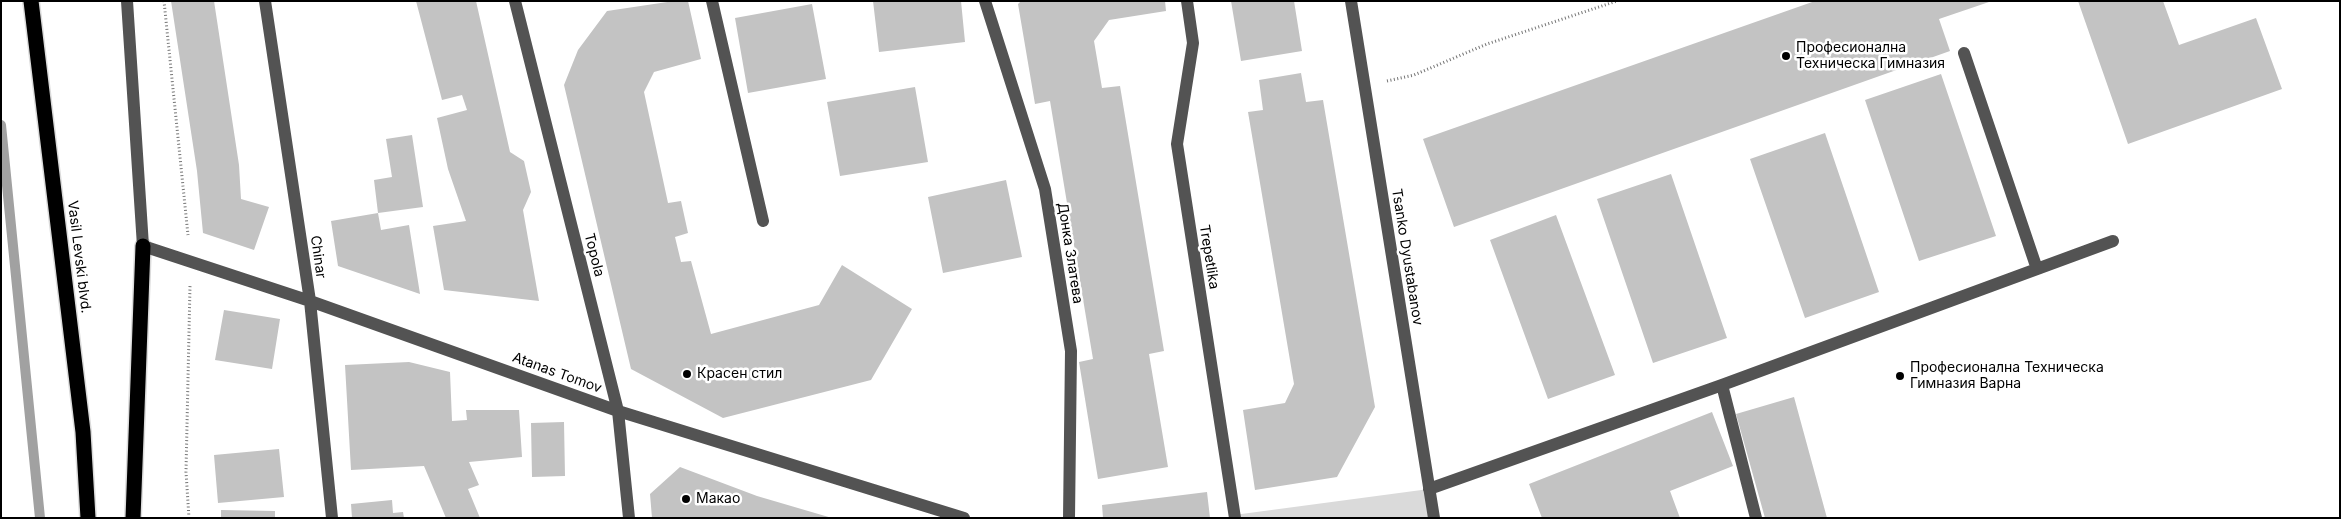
<!DOCTYPE html>
<html>
<head>
<meta charset="utf-8">
<style>
  body { margin:0 }
  #map { position:relative; width:2341px; height:519px; overflow:hidden; background:#fff; font-family:Inter,sans-serif }
  canvas { display:block }
  .frame { position:absolute; inset:0; border:2px solid #000; pointer-events:none }
</style>
</head>
<body>
<div id="map">
<canvas width="2341" height="519"></canvas>
<div class="frame"></div>
</div>
<script>
const g = document.querySelector('canvas').getContext('2d');
g.lineJoin = 'round';
function fillPath(path, color) {
  g.fillStyle = color;
  g.fill(path, 'evenodd');
}
function poly(rows) {
  const path = new Path2D();
  for (const r of rows) {
    path.moveTo(r[0], r[1]);
    for (let i = 2; i < r.length; i += 2) path.lineTo(r[i], r[i + 1]);
  }
  return path;
}
function trace(path, color, width, dash) {
  g.strokeStyle = color;
  g.lineWidth = width;
  g.lineCap = dash ? 'butt' : 'round';
  g.setLineDash(dash || []);
  g.stroke(path);
}
function label(font, color, halo, rows, align = 'center') {
  g.font = font + ' Inter,sans-serif';
  g.lineWidth = 5;
  g.setLineDash([]);
  g.textBaseline = 'middle';
  g.strokeStyle = halo;
  g.fillStyle = color;
  for (const [text, x, y, turn = 0] of rows) {
    g.save();
    g.translate(x, y);
    g.rotate((+turn || 0) * Math.PI / 180);
    g.textAlign = isNaN(turn) ? turn : align;
    if (halo) g.strokeText(text, 0, 0);
    g.fillText(text, 0, 0);
    g.restore();
  }
}
const green = poly([
  [1429,489,1434,518,1235,518,1234,515]
]);
const stream = poly([
  [1,125,40,518]
]);
const building = poly([
  [171,1,214,1,239,165,241,199,269,207,254,250,203,233,197,171],
  [416,1,476,1,510,152,524,161,531,192,523,210,539,301,444,290,433,226,466,221,448,169,437,118,467,110,462,95,442,100],
  [674,1,688,1,701,59,654,72,644,92,668,203,681,201,688,233,675,237,681,262,691,261,711,334,819,305,842,265,912,309,871,380,723,418,631,369,564,85,578,50,607,11],
  [873,1,961,1,965,42,879,52],
  [1021,1,1165,1,1166,11,1109,20,1094,41,1102,88,1120,86,1164,351,1149,354,1168,467,1098,479,1079,362,1093,359,1050,101,1035,104,1018,4],
  [1231,1,1294,1,1302,51,1241,61],
  [1815,1,1989,2,1939,19,1950,51,1454,227,1423,139],
  [2078,1,2163,1,2179,45,2256,18,2282,89,2128,144],
  [812,4,826,79,748,93,735,18],
  [1301,73,1306,102,1323,100,1375,407,1337,477,1255,490,1243,410,1285,403,1294,384,1248,112,1263,110,1259,80],
  [1941,74,1996,236,1919,261,1865,100],
  [915,87,928,162,840,176,827,102],
  [1825,133,1879,292,1805,318,1750,159],
  [412,135,423,207,378,213,381,230,409,225,420,294,338,266,331,221,378,213,374,180,392,177,386,139],
  [1671,174,1727,338,1653,363,1597,199],
  [1006,180,1022,257,943,273,928,197],
  [1556,215,1615,375,1548,399,1490,240],
  [224,310,280,319,272,369,215,360],
  [409,362,450,372,452,421,467,420,466,410,519,410,522,457,469,462,479,485,468,489,480,518,446,518,424,466,351,470,345,365],
  [1794,397,1827,518,1765,518,1736,414],
  [1712,412,1733,466,1670,491,1680,518,1542,518,1529,484],
  [564,422,565,476,532,477,531,423],
  [279,449,284,497,218,503,214,455],
  [680,467,757,496,832,518,652,518,650,494],
  [1207,492,1210,518,1103,518,1102,505],
  [392,500,393,513,403,512,404,518,352,518,351,504],
  [221,510,275,511,275,518,221,518]
]);
const path = poly([
  [164,1,188,235],
  [1387,81,1414,75,1487,44,1617,1],
  [189,518,186,472,190,286]
]);
const minor = poly([
  [127,1,143,246,310,301,618,411,964,518],
  [265,1,310,301,332,518],
  [515,1,618,411,629,518],
  [712,1,763,221],
  [985,1,1045,189,1071,351,1069,518],
  [1187,1,1193,43,1177,144,1235,518],
  [1351,1,1434,518],
  [1964,53,2037,269],
  [1722,385,1756,518],
  [1429,489,1722,385,2113,241]
]);
const highway = poly([
  [31,1,83,432,88,518],
  [133,518,143,246]
]);
const markers = [
  [1786,56,5,"#000"],
  [687,374,5,"#000"],
  [1900,376,5,"#000"],
  [686,499,5,"#000"]
];
const poiNames = [
  ["Професионална",1796,48],
  ["Техническа Гимназия",1796,64],
  ["Професионална Техническа",1910,368],
  ["Гимназия Варна",1910,384],
  ["Красен стил",697,374],
  ["Макао",696,499]
];
const streetNames = [
  ["Донка Златева",1070,253,81],
  ["Topola",594,255,76],
  ["Vasil Levski blvd.",79,257,83],
  ["Chinar",318,257,82],
  ["Trepetlika",1209,257,81],
  ["Tsanko Dyustabanov",1407,257,81],
  ["Atanas Tomov",557,373,20]
];
fillPath(green, '#dadada');
trace(stream, '#a1a1a1', 10);
fillPath(building, '#c3c3c3');
trace(highway, '#dbdbdb', 18);
trace(path, '#757575', 3, [1, 2.5]);
trace(minor, '#535353', 12);
trace(highway, '#000', 15);
for (const [x, y, r, color] of markers) {
  const dot = new Path2D();
  dot.arc(x, y, r, 0, 2 * Math.PI);
  g.fillStyle = color;
  g.fill(dot);
  trace(dot, '#fff', 2);
}
label('14px', '#000', '#fff', poiNames, 'left');
label('14px', '#000', '#fff', streetNames);
</script>
</body>
</html>
